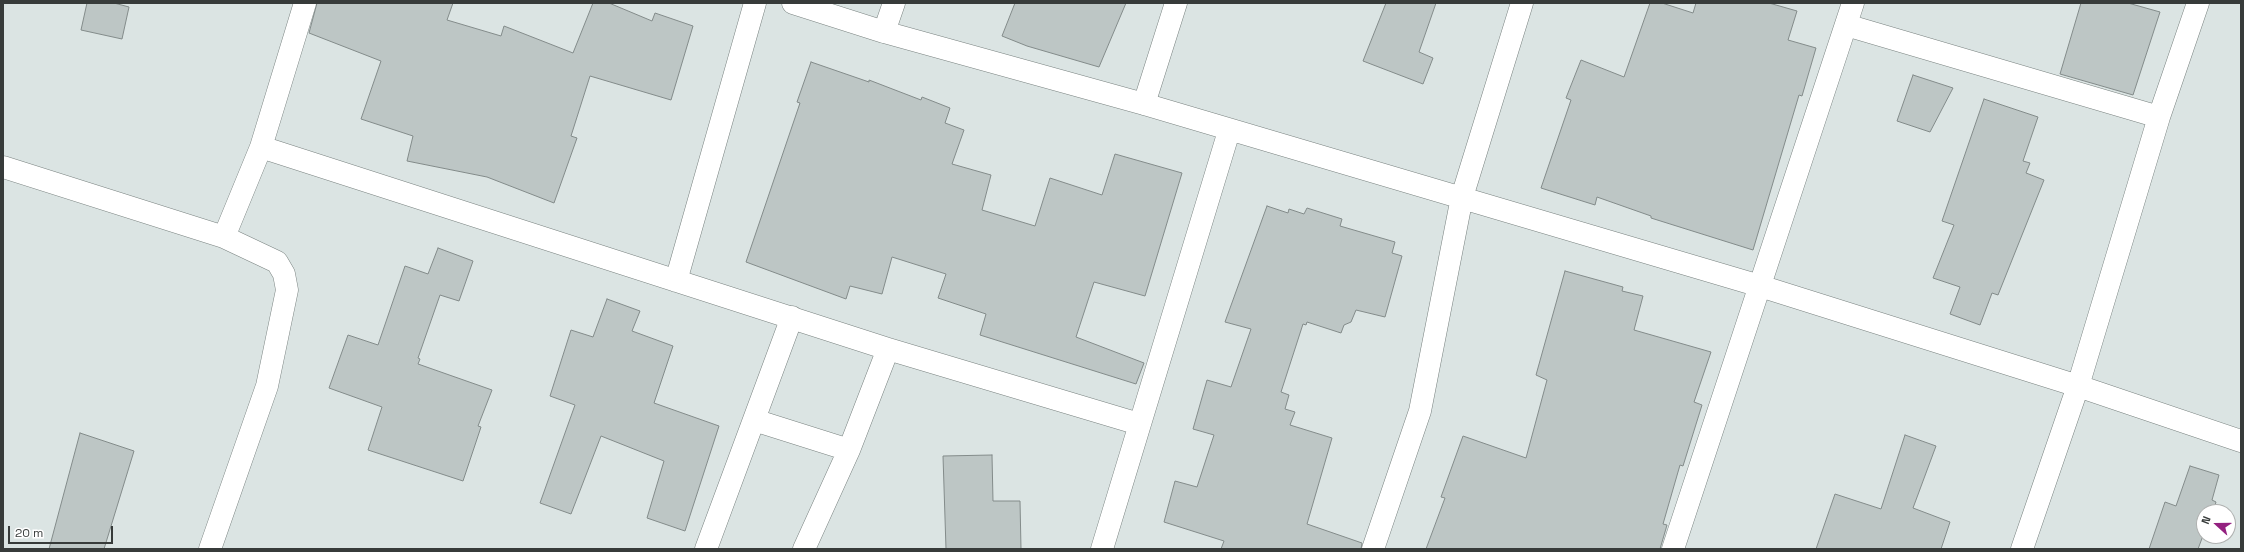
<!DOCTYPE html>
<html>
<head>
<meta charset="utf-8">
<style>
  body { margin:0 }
  #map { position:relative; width:2244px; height:552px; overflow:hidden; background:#dbe4e3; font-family:"Space Grotesk",sans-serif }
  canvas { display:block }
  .frame { position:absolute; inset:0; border:4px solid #373b3a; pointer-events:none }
  .north { position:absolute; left:2196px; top:504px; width:40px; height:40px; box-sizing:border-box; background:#fff; border:1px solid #afb1b0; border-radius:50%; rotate:291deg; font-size:11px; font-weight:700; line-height:16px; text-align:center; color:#373b3a }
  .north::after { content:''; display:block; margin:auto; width:14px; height:18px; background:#942180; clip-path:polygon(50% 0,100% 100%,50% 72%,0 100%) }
  .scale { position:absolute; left:8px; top:526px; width:105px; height:18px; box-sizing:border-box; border:2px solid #373b3a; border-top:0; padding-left:5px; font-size:12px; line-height:14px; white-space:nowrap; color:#373b3a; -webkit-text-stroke:3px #fff; paint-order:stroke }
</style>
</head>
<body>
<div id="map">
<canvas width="2244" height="552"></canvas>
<div class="frame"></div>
<div class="north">N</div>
<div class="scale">20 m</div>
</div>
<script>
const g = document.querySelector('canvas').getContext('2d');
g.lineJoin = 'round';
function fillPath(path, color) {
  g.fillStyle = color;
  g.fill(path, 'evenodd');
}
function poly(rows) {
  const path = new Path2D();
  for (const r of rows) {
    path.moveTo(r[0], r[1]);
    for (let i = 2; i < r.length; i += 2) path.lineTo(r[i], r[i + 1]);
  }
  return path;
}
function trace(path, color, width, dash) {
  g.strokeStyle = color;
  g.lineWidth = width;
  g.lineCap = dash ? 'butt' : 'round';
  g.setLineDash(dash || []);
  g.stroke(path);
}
const building = poly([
  [87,3,114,3,129,7,122,39,81,30,87,3],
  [317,3,453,3,447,20,501,36,504,26,573,53,593,3,609,3,652,21,655,13,693,26,671,100,590,76,571,136,577,138,554,203,487,177,407,161,413,136,361,119,381,61,309,33,317,3],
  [1015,3,1126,3,1099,67,1027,46,1002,36,1015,3],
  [1386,3,1436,3,1419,52,1433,58,1423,84,1363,61,1386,3],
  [1650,3,1662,3,1693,13,1696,3,1769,3,1797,11,1788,40,1816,48,1802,96,1799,95,1753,250,1651,218,1651,216,1597,197,1595,205,1541,188,1571,100,1566,98,1581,60,1624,77,1650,3],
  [2081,3,2128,3,2160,12,2133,95,2060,74,2081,3],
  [811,62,869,82,869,80,921,100,922,97,950,108,945,123,964,130,952,164,991,175,982,210,1035,226,1050,178,1102,195,1115,154,1182,173,1145,296,1094,282,1076,337,1144,363,1136,384,980,335,986,314,938,298,946,274,892,257,882,294,850,286,846,299,746,262,800,103,797,102,811,62],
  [1913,75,1953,88,1930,132,1897,121,1913,75],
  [1984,99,2038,117,2023,161,2030,163,2026,173,2044,180,1998,295,1992,293,1980,325,1950,314,1960,287,1933,278,1954,225,1942,221,1984,99],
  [1267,206,1288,213,1289,209,1304,214,1307,208,1342,219,1340,226,1395,242,1392,253,1402,256,1385,317,1356,310,1351,322,1344,325,1341,333,1307,322,1306,325,1303,324,1281,392,1289,395,1285,409,1295,412,1290,425,1332,438,1307,524,1362,543,1361,549,1221,549,1224,541,1164,522,1175,481,1197,487,1214,435,1193,429,1207,380,1231,387,1251,329,1225,322,1267,206],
  [438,248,473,261,459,301,440,295,418,358,420,359,418,364,492,390,478,426,481,427,463,481,368,450,382,407,329,388,348,335,378,345,405,266,428,274,438,248],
  [1565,271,1623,287,1622,291,1643,296,1634,330,1711,352,1694,402,1702,405,1683,466,1680,465,1663,524,1667,525,1660,549,1426,549,1445,498,1441,497,1463,436,1526,458,1547,380,1536,375,1565,271],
  [607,299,640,311,632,331,673,346,654,403,719,426,685,531,647,518,664,461,601,436,571,514,540,503,575,405,550,396,571,330,593,337,607,299],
  [80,433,134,451,104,549,49,549,80,433],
  [1905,435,1936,446,1913,508,1950,522,1941,549,1816,549,1835,494,1881,509,1905,435],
  [992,455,993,501,1020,501,1021,549,946,549,943,456,992,455],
  [2190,466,2219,475,2212,500,2216,502,2213,512,2204,512,2204,533,2198,549,2149,549,2165,502,2176,506,2190,466]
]);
const minor = poly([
  [793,3,884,32,1144,104,1760,286,2078,386,2241,441],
  [1846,25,2159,117],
  [884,32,894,3],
  [1144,104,1176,3],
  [261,147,888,349,1139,424],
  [3,167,224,237,277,262,284,274,287,290,267,386,210,549],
  [224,237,261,147,305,3],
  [676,281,755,3],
  [754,420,849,450],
  [706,549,792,317],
  [804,549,849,450,888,349],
  [1102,549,1229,131],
  [1373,549,1420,411,1462,197,1522,3],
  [1673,549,1853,3],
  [2022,549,2078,386,2159,117,2198,3]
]);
fillPath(building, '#bdc6c5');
trace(building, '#838b8a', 1);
trace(minor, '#7a8381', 23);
trace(minor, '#fff', 22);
</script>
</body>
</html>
